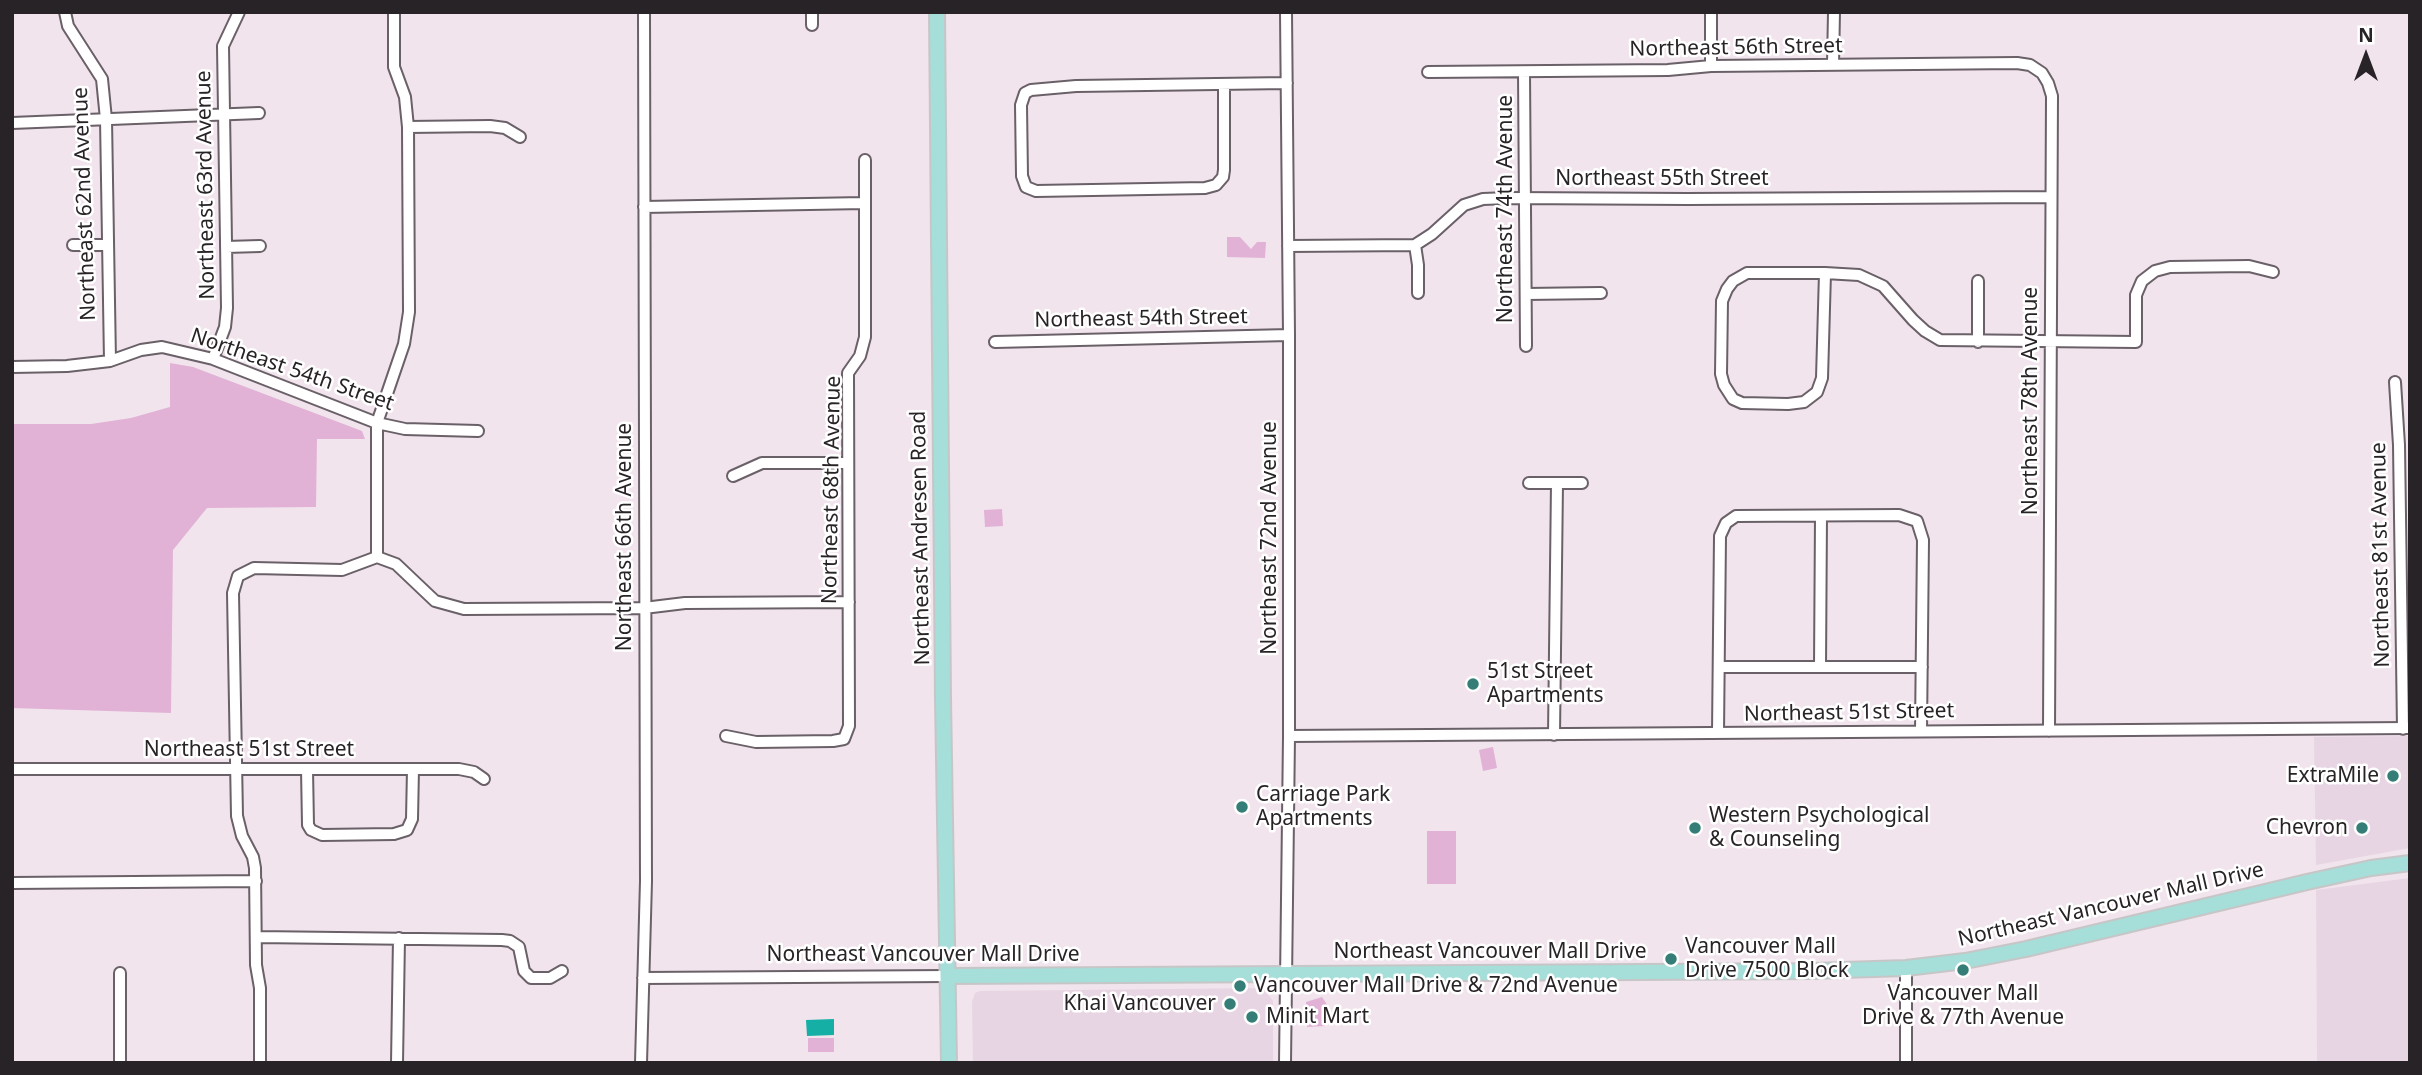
<!DOCTYPE html>
<html>
<head>
<meta charset="utf-8">
<style>
  body { margin:0 }
  #map { position:relative; width:2422px; height:1075px; overflow:hidden; background:#f1e4ed; font-family:"Noto Sans",sans-serif }
  canvas { display:block }
  .frame { position:absolute; inset:0; border:14px solid #282326; pointer-events:none }
  .north { position:absolute; left:2331px; top:21px; width:70px; height:70px; -webkit-text-stroke:5px #fff; paint-order:stroke; rotate:0deg; font-size:19px; font-weight:700; line-height:28px; text-align:center; color:#282326 }
  .north::after { content:''; display:block; margin:auto; width:24px; height:32px; background:#282326; clip-path:polygon(50% 0,100% 100%,50% 72%,0 100%) }
</style>
</head>
<body>
<div id="map">
<canvas width="2422" height="1075"></canvas>
<div class="frame"></div>
<div class="north">N</div>
</div>
<script>
const g = document.querySelector('canvas').getContext('2d');
g.lineJoin = 'round';
function fillPath(path, color) {
  g.fillStyle = color;
  g.fill(path, 'evenodd');
}
function poly(rows) {
  const path = new Path2D();
  for (const r of rows) {
    path.moveTo(r[0], r[1]);
    for (let i = 2; i < r.length; i += 2) path.lineTo(r[i], r[i + 1]);
  }
  return path;
}
function trace(path, color, width, dash) {
  g.strokeStyle = color;
  g.lineWidth = width;
  g.lineCap = dash ? 'butt' : 'round';
  g.setLineDash(dash || []);
  g.stroke(path);
}
function label(font, color, halo, rows, align = 'center') {
  g.font = font + ' "Noto Sans",sans-serif';
  g.lineWidth = 5;
  g.setLineDash([]);
  g.textBaseline = 'middle';
  g.strokeStyle = halo;
  g.fillStyle = color;
  for (const [text, x, y, turn = 0] of rows) {
    g.save();
    g.translate(x, y);
    g.rotate((+turn || 0) * Math.PI / 180);
    g.textAlign = isNaN(turn) ? turn : align;
    if (halo) g.strokeText(text, 0, 0);
    g.fillText(text, 0, 0);
    g.restore();
  }
}
const built = poly([
  [2410,736,2410,848,2316,865,2314,737],
  [2410,878,2410,1063,2317,1063,2316,890],
  [1263,988,1273,1001,1273,1063,973,1063,972,1002,975,993,980,991]
]);
const green = poly([
  [1227,237,1240,237,1251,249,1257,242,1266,242,1265,258,1227,257],
  [170,363,193,367,362,431,365,439,317,439,316,507,207,508,173,550,171,713,12,708,12,424,91,424,131,418,170,407],
  [1002,509,1003,526,985,527,984,510],
  [1493,747,1497,768,1483,771,1479,750],
  [1427,831,1456,831,1456,884,1427,884],
  [1322,997,1330,1009,1325,1026,1307,1027,1306,1002],
  [808,1038,834,1038,834,1052,808,1052]
]);
const water = poly([
  [834,1019,834,1035,807,1036,806,1020]
]);
const minor = poly([
  [65,12,68,26,102,79,106,119,110,361],
  [812,12,812,25],
  [1833,65,1834,12],
  [1711,66,1711,12],
  [1428,72,1668,70,1711,66,2017,63,2030,65,2042,73,2048,83,2052,96,2049,731],
  [1524,72,1526,346],
  [1224,84,1224,170,1223,177,1216,185,1205,188,1036,191,1026,187,1022,176,1021,105,1025,93,1031,90,1076,86,1287,83],
  [12,123,259,113],
  [408,127,490,126,505,128,520,137],
  [644,207,864,203],
  [73,245,107,245],
  [1415,245,1418,265,1418,293],
  [1288,246,1415,245,1432,234,1464,205,1483,199,1508,198,1688,199,2051,197],
  [226,247,260,246],
  [1825,273,1822,378,1817,392,1804,402,1788,404,1742,403,1733,399,1724,385,1721,374,1722,301,1727,289,1733,281,1747,273,1825,273,1859,275,1883,286,1913,320,1925,331,1940,340,2136,342,2136,295,2142,281,2155,271,2170,267,2249,266,2273,272],
  [1526,294,1601,293],
  [995,342,1289,335],
  [1978,342,1978,281],
  [213,359,225,327,227,308,223,46,239,12],
  [12,367,67,366,110,361,141,350,162,347,213,359,377,423,405,429,478,431],
  [2395,382,2399,445,2403,729],
  [733,476,762,463,848,463],
  [1529,483,1582,483],
  [377,557,377,423,404,344,409,312,408,127,405,97,394,67,394,12],
  [1719,667,1922,667],
  [1820,667,1821,516],
  [1718,733,1720,536,1726,523,1736,516,1899,515,1917,521,1923,540,1921,731],
  [1554,735,1557,483],
  [726,736,756,742,833,741,844,739,849,726,848,373,860,356,865,337,865,160],
  [1289,736,2410,728],
  [12,769,459,769,474,772,484,779],
  [307,769,308,825,311,830,322,835,394,834,407,830,412,819,413,769],
  [12,883,256,881],
  [256,937,502,940,510,941,519,947,524,971,531,978,550,978,562,971],
  [1906,968,1906,1063],
  [643,978,949,976],
  [120,1063,120,973],
  [260,1063,260,988,256,965,255,868,253,857,242,836,237,816,233,593,238,576,254,568,342,570,377,557,396,564,435,601,464,609,644,608,685,603,849,602],
  [397,1063,399,938],
  [641,1063,646,881,644,12],
  [1285,1063,1289,736,1289,335,1286,12]
]);
const major = poly([
  [937,12,943,698,949,1063],
  [949,976,1812,971,1906,968,1965,961,2026,949,2307,882,2371,868,2410,863]
]);
const markers = [
  [1473,684,7,"#357d77"],
  [2393,776,7,"#357d77"],
  [1242,807,7,"#357d77"],
  [1695,828,7,"#357d77"],
  [2362,828,7,"#357d77"],
  [1671,959,7,"#357d77"],
  [1963,970,7,"#357d77"],
  [1240,986,7,"#357d77"],
  [1230,1004,7,"#357d77"],
  [1252,1017,7,"#357d77"]
];
const streetNames = [
  ["Northeast 56th Street",1736,48,-1],
  ["Northeast 55th Street",1662,179],
  ["Northeast 63rd Avenue",206,185,-91],
  ["Northeast 62nd Avenue",85,204,-92],
  ["Northeast 74th Avenue",1506,209,-90],
  ["Northeast 54th Street",1141,319,-1],
  ["Northeast 54th Street",292,370,19],
  ["Northeast 78th Avenue",2031,401,-90],
  ["Northeast 68th Avenue",832,490,-89],
  ["Northeast 66th Avenue",625,537,-90],
  ["Northeast Andresen Road",921,538,-91],
  ["Northeast 72nd Avenue",1270,538,-90],
  ["Northeast 81st Avenue",2381,555,-91],
  ["Northeast 51st Street",1849,713,-1],
  ["Northeast 51st Street",249,750],
  ["Northeast Vancouver Mall Drive",2111,905,-13],
  ["Northeast Vancouver Mall Drive",1490,952],
  ["Northeast Vancouver Mall Drive",923,955]
];
const poiNames = [
  ["51st Street",1487,672],
  ["Apartments",1487,696],
  ["ExtraMile",2379,776,"right"],
  ["Carriage Park",1256,795],
  ["Apartments",1256,819],
  ["Western Psychological",1709,816],
  ["& Counseling",1709,840],
  ["Chevron",2348,828,"right"],
  ["Vancouver Mall",1685,947],
  ["Drive 7500 Block",1685,971],
  ["Vancouver Mall Drive & 72nd Avenue",1254,986],
  ["Vancouver Mall",1963,994,"center"],
  ["Drive & 77th Avenue",1963,1018,"center"],
  ["Khai Vancouver",1216,1004,"right"],
  ["Minit Mart",1266,1017]
];
fillPath(built, '#e8d5e3');
fillPath(green, '#e1b2d5');
fillPath(water, '#16afa6');
trace(minor, '#6a6067', 14);
trace(major, '#c7c6c7', 18);
trace(minor, '#fff', 10);
trace(major, '#a6ded9', 14);
for (const [x, y, r, color] of markers) {
  const dot = new Path2D();
  dot.arc(x, y, r, 0, 2 * Math.PI);
  g.fillStyle = color;
  g.fill(dot);
  trace(dot, '#fff', 2.5);
}
label('21px', '#282326', '#fff', streetNames);
label('21px', '#282326', '#fff', poiNames, 'left');
</script>
</body>
</html>
